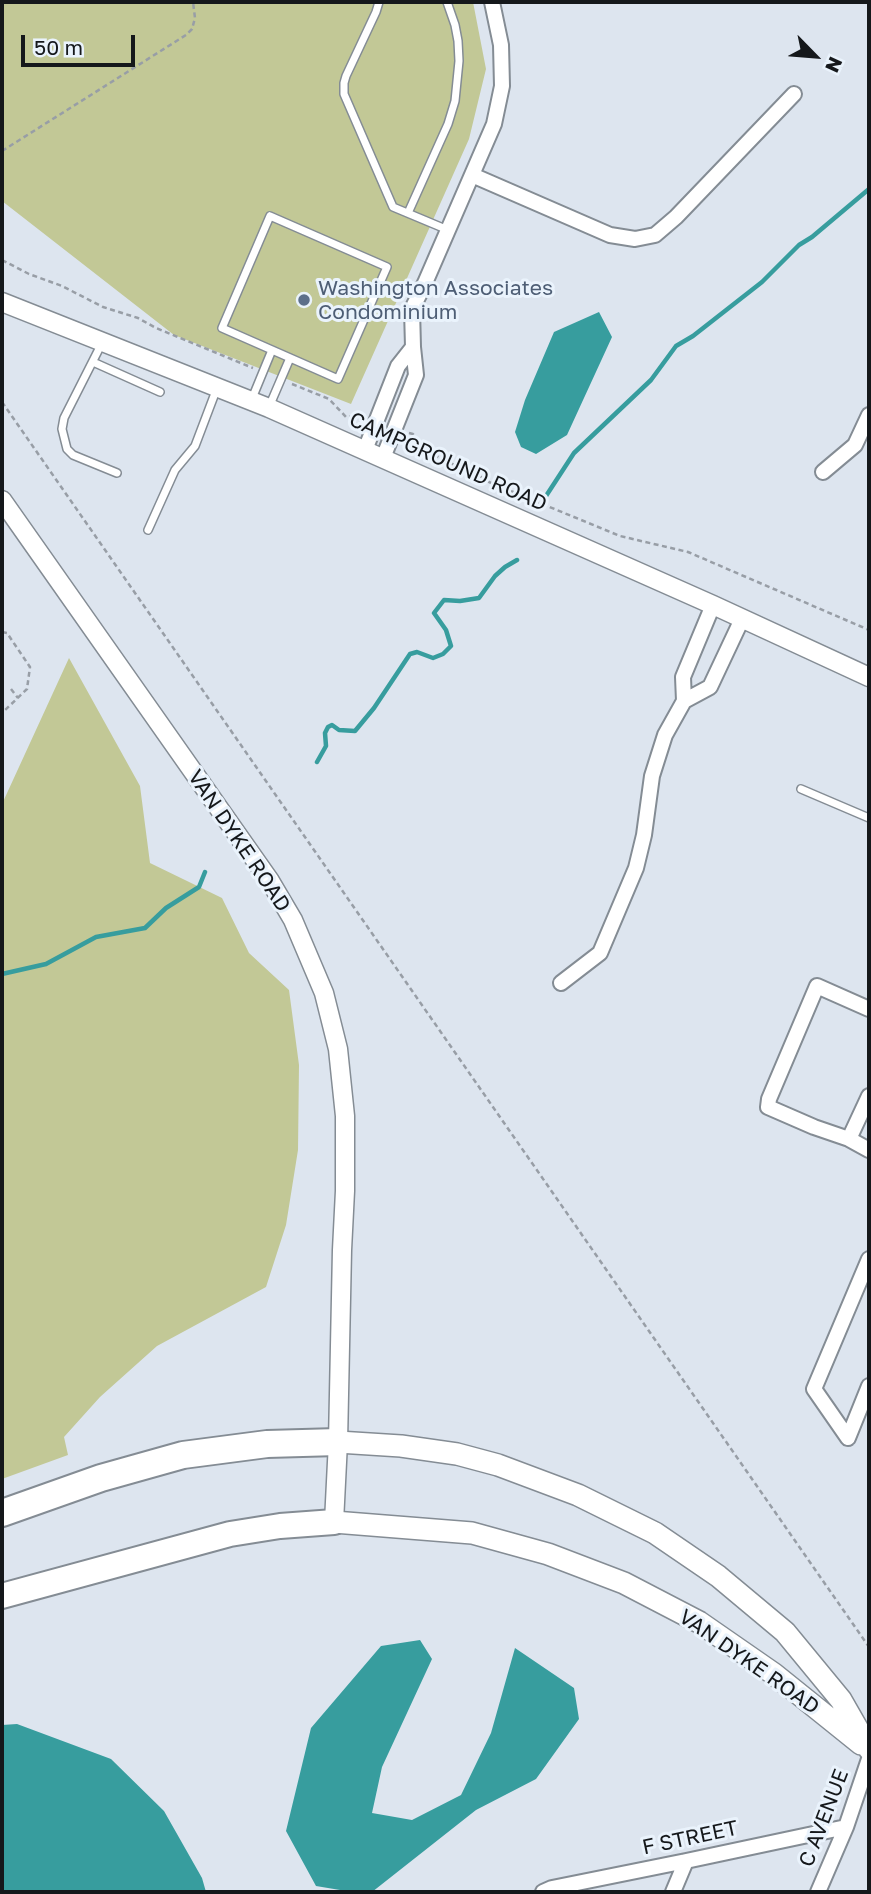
<!DOCTYPE html>
<html>
<head>
<meta charset="utf-8">
<style>
  body { margin:0 }
  #map { position:relative; width:871px; height:1894px; overflow:hidden; background:#dde5ef; font-family:"Golos Text",sans-serif }
  canvas { display:block }
  .frame { position:absolute; inset:0; border:4px solid #15181b; pointer-events:none }
  .north { position:absolute; left:780px; top:21px; width:70px; height:70px; -webkit-text-stroke:5px #eaf3fc; paint-order:stroke; rotate:115deg; font-size:19px; font-weight:700; line-height:28px; text-align:center; color:#15181b }
  .north::after { content:''; display:block; margin:auto; width:24px; height:32px; background:#15181b; clip-path:polygon(50% 0,100% 100%,50% 72%,0 100%) }
  .scale { position:absolute; left:21px; top:35px; width:114px; height:32px; box-sizing:border-box; border:4px solid #15181b; border-top:0; padding-left:9px; font-size:21px; line-height:24px; white-space:nowrap; color:#15181b; -webkit-text-stroke:5px #eaf3fc; paint-order:stroke }
</style>
</head>
<body>
<div id="map">
<canvas width="871" height="1894"></canvas>
<div class="frame"></div>
<div class="north">N</div>
<div class="scale">50 m</div>
</div>
<script>
const g = document.querySelector('canvas').getContext('2d');
g.lineJoin = 'round';
function fillPath(path, color) {
  g.fillStyle = color;
  g.fill(path, 'evenodd');
}
function poly(rows) {
  const path = new Path2D();
  for (const r of rows) {
    path.moveTo(r[0], r[1]);
    for (let i = 2; i < r.length; i += 2) path.lineTo(r[i], r[i + 1]);
  }
  return path;
}
function trace(path, color, width, dash) {
  g.strokeStyle = color;
  g.lineWidth = width;
  g.lineCap = dash ? 'butt' : 'round';
  g.setLineDash(dash || []);
  g.stroke(path);
}
function label(font, color, halo, rows, align = 'center') {
  g.font = font + ' "Golos Text",sans-serif';
  g.lineWidth = 6;
  g.setLineDash([]);
  g.textBaseline = 'middle';
  g.strokeStyle = halo;
  g.fillStyle = color;
  for (const [text, x, y, turn = 0] of rows) {
    g.save();
    g.translate(x, y);
    g.rotate((+turn || 0) * Math.PI / 180);
    g.textAlign = isNaN(turn) ? turn : align;
    if (halo) g.strokeText(text, 0, 0);
    g.fillText(text, 0, 0);
    g.restore();
  }
}
const green = poly([
  [2,2,473,2,486,69,469,139,351,404,174,335,2,201],
  [69,658,140,786,150,863,222,898,249,953,289,990,299,1065,298,1150,286,1225,266,1287,157,1346,100,1397,64,1437,68,1455,2,1479,2,804]
]);
const water = poly([
  [599,312,612,337,567,435,536,454,521,447,515,432,525,400,554,332],
  [420,1640,432,1659,382,1767,372,1813,412,1820,461,1795,491,1733,515,1648,574,1688,579,1719,536,1779,476,1810,372,1892,352,1892,316,1886,286,1831,311,1728,381,1646],
  [17,1724,111,1759,164,1811,202,1878,206,1892,2,1892,2,1725]
]);
const stream = poly([
  [546,496,574,453,651,380,676,346,693,336,762,282,799,245,812,237,869,189],
  [317,762,326,746,325,733,328,727,332,725,339,730,355,731,374,708,410,654,417,652,433,658,443,654,451,646,446,630,434,613,444,600,460,601,479,598,495,576,505,567,517,560],
  [2,974,46,964,96,937,145,928,166,908,199,887,205,872]
]);
const path = poly([
  [2,151,186,35,192,29,195,18,193,2],
  [2,260,29,274,62,286,103,307,138,318,156,328,253,368],
  [292,384,329,399,346,417,364,415],
  [2,402,869,1647],
  [409,433,413,434,426,450,447,462,470,470,489,482,620,536,688,552,869,630],
  [2,632,7,633,30,667,27,689,2,713],
  [11,689,18,698]
]);
const service = poly([
  [379,2,376,12,346,76,344,83,344,94,393,207,448,230],
  [408,213,448,124,455,101,459,61,458,41,455,25,447,2],
  [270,216,387,267,338,379,222,328,270,216],
  [103,341,64,418,62,429,67,449,73,455,117,473],
  [93,362,160,392],
  [251,401,272,350],
  [269,407,290,358],
  [148,530,175,470,195,446,217,388],
  [801,789,869,818]
]);
const minor = poly([
  [472,175,610,235,635,239,655,235,676,217,794,94],
  [413,347,412,309,425,283,494,124,502,86,501,45,492,2],
  [365,450,398,366,413,347,416,375,383,458],
  [823,472,855,445,869,415],
  [684,701,710,687,742,619],
  [561,983,600,953,636,868,644,835,652,776,665,735,684,701,683,677,713,605],
  [869,1009,817,986,769,1099,768,1107,814,1127,849,1139,869,1150],
  [849,1139,869,1096],
  [848,1438,814,1389,869,1259],
  [848,1438,869,1386],
  [543,1892,552,1888,686,1861,846,1827],
  [673,1892,686,1861],
  [818,1892,846,1827,869,1759]
]);
const tertiary = poly([
  [2,302,269,408,713,605,869,677],
  [2,500,270,881,293,920,324,993,338,1049,345,1116,345,1191,342,1250,338,1442,334,1522]
]);
const secondary = poly([
  [338,1442,401,1446,457,1454,498,1465,578,1495,655,1533,718,1576,785,1632,841,1700,869,1749],
  [334,1522,472,1533,548,1554,624,1583,699,1622,774,1674,861,1744]
]);
const trunk = poly([
  [2,1596,230,1534,280,1526,334,1522]
]);
const motorway = poly([
  [2,1513,101,1478,183,1455,267,1444,338,1442]
]);
const markers = [
  [304,300,7,"#5c6f8a"]
];
const serviceNames = [
  ["Washington Associates",318,288],
  ["Condominium",318,312]
];
const streetNames = [
  ["CAMPGROUND ROAD",448,462,24],
  ["VAN DYKE ROAD",239,841,56],
  ["VAN DYKE ROAD",749,1662,35],
  ["C AVENUE",824,1818,-69],
  ["F STREET",690,1838,-12]
];
fillPath(green, '#c2c896');
fillPath(water, '#379d9e');
trace(stream, '#379d9e', 4.5);
trace(service, '#848c94', 10);
trace(minor, '#848c94', 18);
trace(tertiary, '#848c94', 21);
trace(secondary, '#848c94', 24);
trace(trunk, '#848c94', 28);
trace(motorway, '#848c94', 30);
trace(path, '#989ea6', 2.5, [5, 3.5]);
trace(service, '#fff', 7);
trace(minor, '#fff', 14);
trace(tertiary, '#fff', 18);
trace(secondary, '#fff', 21);
trace(trunk, '#fff', 24);
trace(motorway, '#fff', 26);
for (const [x, y, r, color] of markers) {
  const dot = new Path2D();
  dot.arc(x, y, r, 0, 2 * Math.PI);
  g.fillStyle = color;
  g.fill(dot);
  trace(dot, '#eaf3fc', 2.5);
}
label('21px', '#4e5e75', '#eaf3fc', serviceNames, 'left');
label('21px', '#15181b', '#eaf3fc', streetNames);
</script>
</body>
</html>
